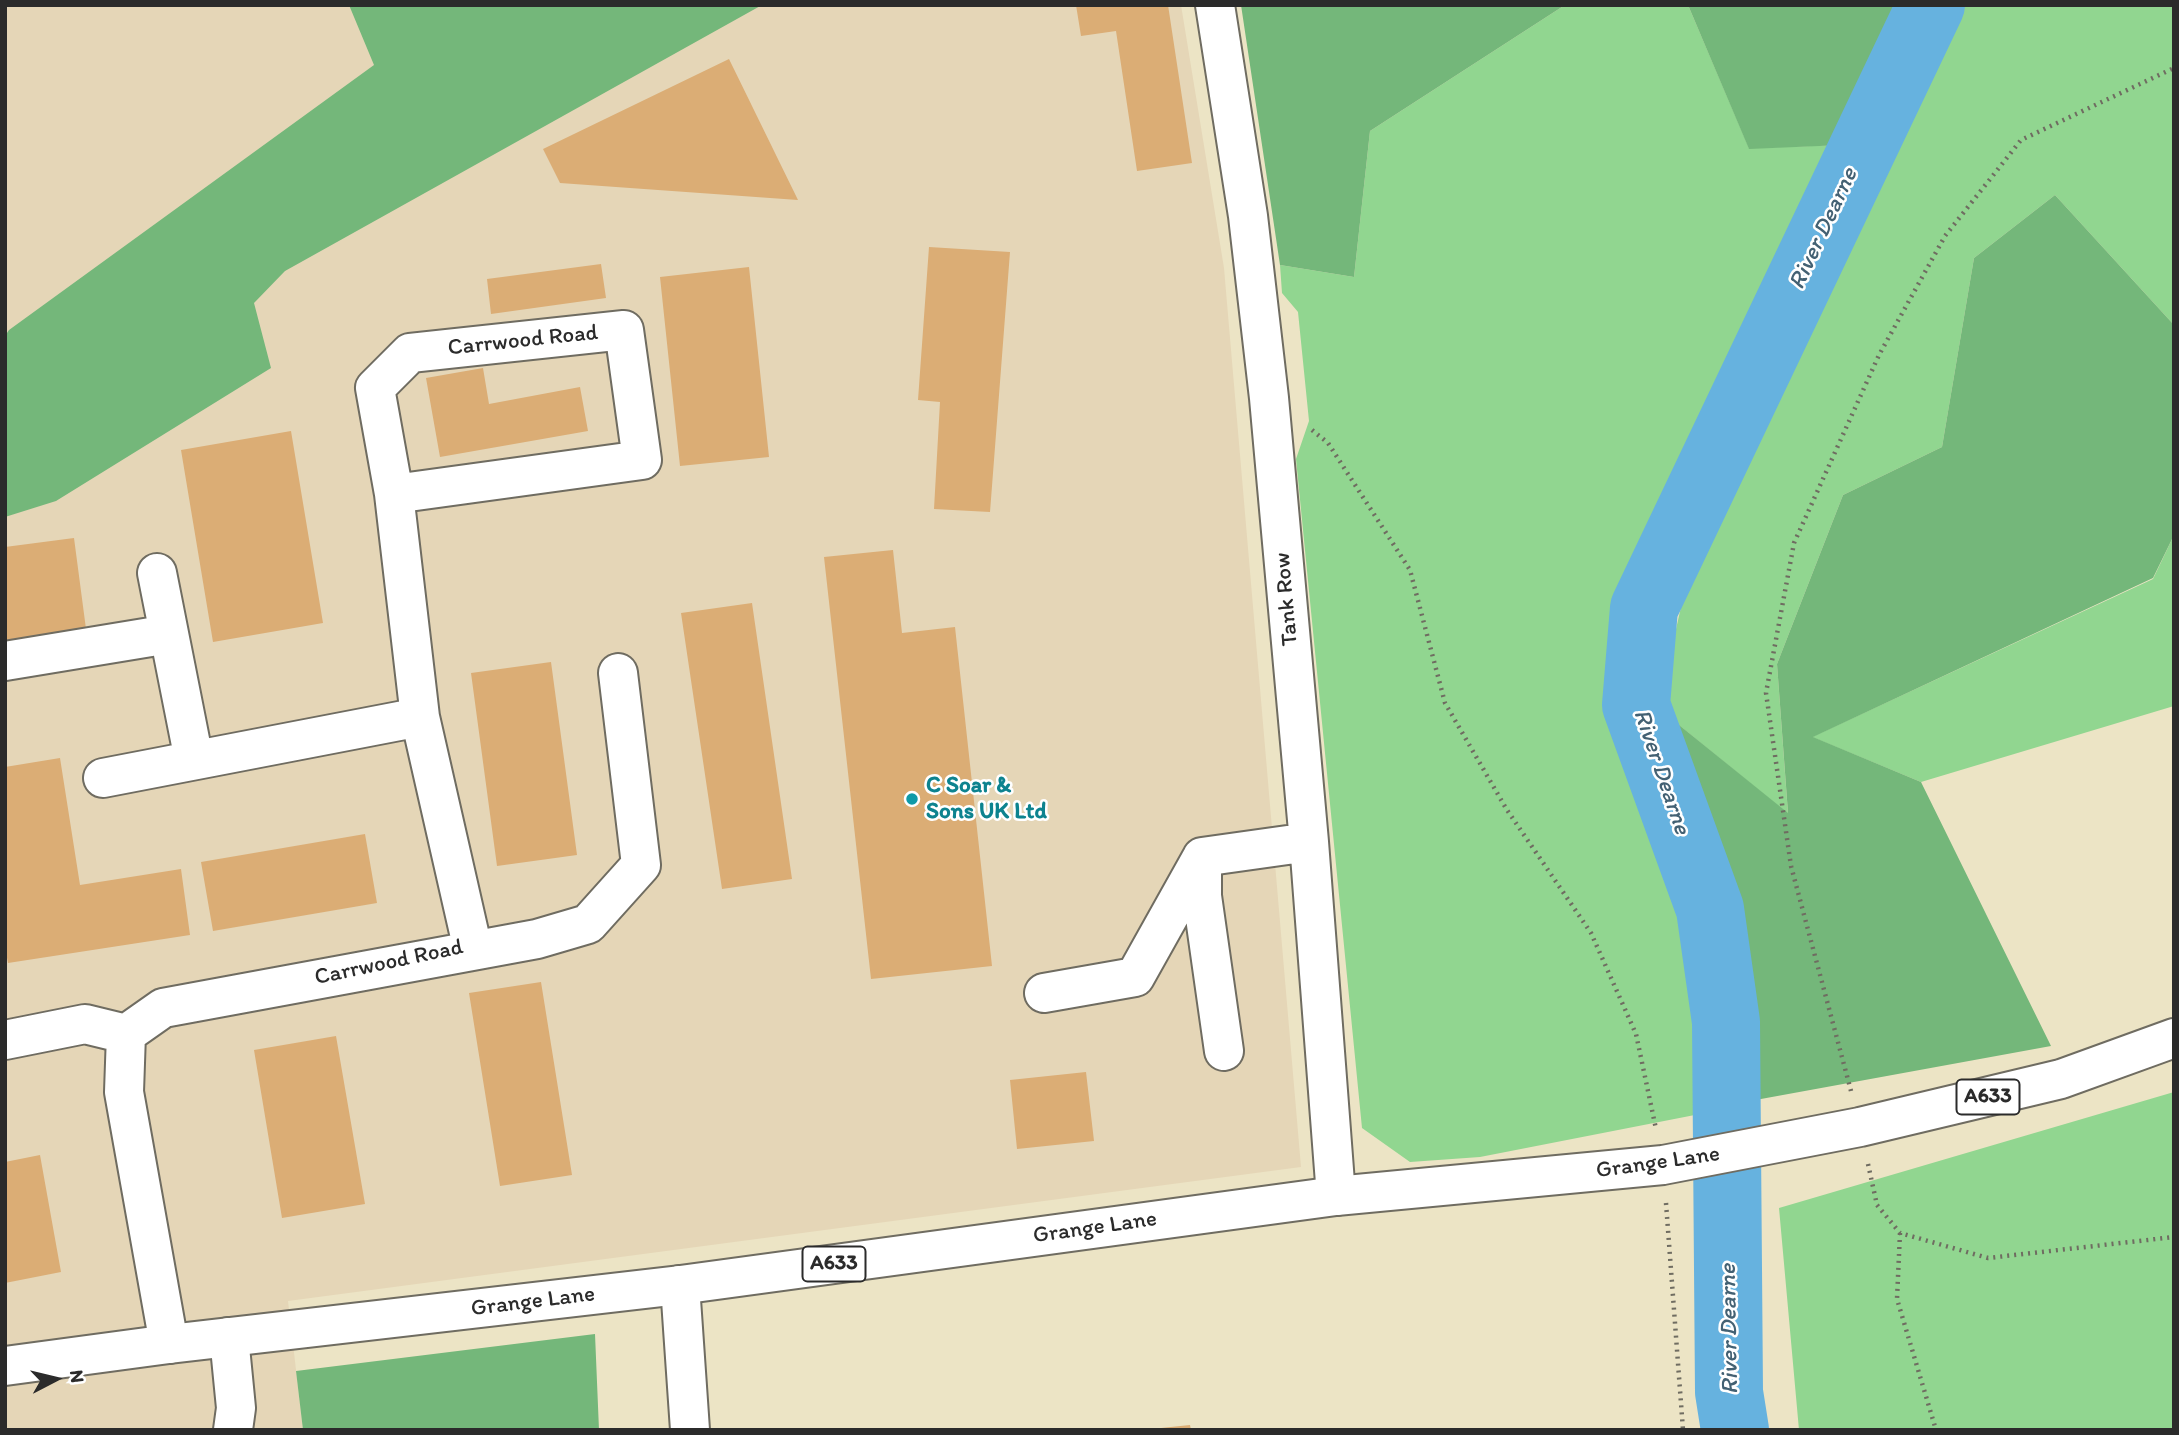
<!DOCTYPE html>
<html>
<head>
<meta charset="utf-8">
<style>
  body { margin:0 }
  #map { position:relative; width:2179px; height:1435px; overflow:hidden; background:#ece4c5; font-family:Itim,sans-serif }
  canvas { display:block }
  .frame { position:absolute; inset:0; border:7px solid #2b2b2b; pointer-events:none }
  .north { position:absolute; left:21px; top:1344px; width:70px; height:70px; -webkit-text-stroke:5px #fff; paint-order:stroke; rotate:83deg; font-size:19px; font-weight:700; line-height:28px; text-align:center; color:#2b2b2b }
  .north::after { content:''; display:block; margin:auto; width:24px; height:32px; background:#2b2b2b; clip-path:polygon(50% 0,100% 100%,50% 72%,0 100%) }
</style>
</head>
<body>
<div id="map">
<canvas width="2179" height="1435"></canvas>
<div class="frame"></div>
<div class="north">N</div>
</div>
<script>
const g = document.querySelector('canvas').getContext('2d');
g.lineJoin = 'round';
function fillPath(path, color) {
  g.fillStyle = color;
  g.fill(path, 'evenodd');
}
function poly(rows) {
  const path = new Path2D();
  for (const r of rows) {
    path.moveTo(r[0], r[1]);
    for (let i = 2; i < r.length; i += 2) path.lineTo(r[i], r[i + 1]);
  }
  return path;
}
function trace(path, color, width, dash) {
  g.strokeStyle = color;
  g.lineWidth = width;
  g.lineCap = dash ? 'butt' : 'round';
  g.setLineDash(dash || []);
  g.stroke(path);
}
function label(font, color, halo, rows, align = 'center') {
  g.font = font + ' Itim,sans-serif';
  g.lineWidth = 5;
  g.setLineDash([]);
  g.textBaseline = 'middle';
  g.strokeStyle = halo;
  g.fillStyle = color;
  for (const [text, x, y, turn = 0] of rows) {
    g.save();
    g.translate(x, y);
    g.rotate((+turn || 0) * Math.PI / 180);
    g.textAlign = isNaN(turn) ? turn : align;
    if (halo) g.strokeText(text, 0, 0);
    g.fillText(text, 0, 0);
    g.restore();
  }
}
const built = poly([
  [5,5,1181,5,1224,268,1301,1167,288,1301,303,1430,5,1430]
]);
const green = poly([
  [1565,5,1688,5,1749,148,1843,145,1629,606,1618,714,1689,919,1715,1036,1705,1113,1480,1157,1410,1162,1362,1128,1296,459,1309,421,1298,312,1282,293,1280,265,1354,277,1370,131],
  [1958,5,2174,5,2174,325,2055,195,1974,258,1942,447,1843,495,1777,664,1788,814,1658,708,1689,572,1827,289],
  [2174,535,2174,706,1921,782,1812,737,2153,579],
  [2174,1092,2174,1430,1799,1430,1779,1208]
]);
const forest = poly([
  [349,5,762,5,285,271,254,303,271,368,56,501,5,517,5,336,9,330,374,65],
  [1241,5,1565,5,1370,131,1354,277,1280,265],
  [1688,5,1911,5,1843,145,1749,149],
  [2055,195,2174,325,2174,535,2153,578,1813,737,1921,782,2051,1046,1750,1101,1738,920,1658,708,1788,813,1777,664,1843,495,1942,447,1974,258],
  [595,1334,599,1430,303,1430,296,1371]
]);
const river = poly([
  [1735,1430,1729,1392,1726,1022,1710,909,1636,705,1644,608,1931,5]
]);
const building = poly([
  [1076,5,1168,5,1192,163,1137,171,1116,31,1081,36],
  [729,59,798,200,560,183,543,149],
  [929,247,1010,252,990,512,934,509,940,402,918,400],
  [601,264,606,298,491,314,487,279],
  [749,267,769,457,680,466,660,277],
  [483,368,489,404,580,387,588,431,440,457,426,378],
  [291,431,323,623,213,642,181,450],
  [74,538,86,629,5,640,5,547],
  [893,550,902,633,955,627,992,966,871,979,824,557],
  [752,603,792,879,722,889,681,613],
  [551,662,577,855,497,866,471,673],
  [60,758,80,885,181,869,190,935,8,963,5,947,5,767],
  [365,834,377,903,213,931,201,862],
  [541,982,572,1175,500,1186,469,993],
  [336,1036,365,1204,282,1218,254,1050],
  [1086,1072,1094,1141,1017,1149,1010,1080],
  [40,1155,61,1272,5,1283,5,1162],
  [1190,1425,1191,1430,1161,1430,1161,1428]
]);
const path = poly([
  [1312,430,1328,443,1410,570,1445,703,1507,810,1591,933,1636,1034,1656,1129],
  [1851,1091,1791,866,1766,693,1794,543,1879,355,1945,236,2021,140,2174,68],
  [1868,1164,1877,1205,1900,1233,1988,1258,2174,1237],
  [1666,1203,1683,1430],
  [1900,1233,1897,1299,1936,1430]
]);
const minor = poly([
  [1215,5,1248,216,1269,398,1309,842,1336,1196],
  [394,494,642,460,624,330,410,353,375,388,394,494,420,717,473,950],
  [157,573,194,760],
  [5,661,169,634],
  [103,778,420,717],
  [1044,993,1135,977,1201,859],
  [5,1040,85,1024,126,1034],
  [1224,1051,1202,896,1202,857,1309,842],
  [680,1285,690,1430],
  [229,1337,236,1408,233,1430],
  [169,1344,124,1092,126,1034,163,1008,537,939,588,924,641,865,618,673]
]);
const highway = poly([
  [5,1366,169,1344,680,1285,1336,1196,1663,1165,1860,1127,2061,1079,2174,1038]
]);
const markers = [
  [912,799,7,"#0f9aa8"]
];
const shields = [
  [1988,1097,63],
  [834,1264,63]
];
const shieldNames = [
  ["A633",1988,1097],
  ["A633",834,1264]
];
const streetNames = [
  ["Carrwood Road",523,341,-6],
  ["Tank Row",1287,599,-95],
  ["Carrwood Road",389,963,-12],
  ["Grange Lane",1658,1163,-8],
  ["Grange Lane",1095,1228,-8],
  ["Grange Lane",533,1302,-7]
];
const cultureNames = [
  ["C Soar &",926,786],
  ["Sons UK Ltd",926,812]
];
const waterNames = [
  ["River Dearne",1824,229,-65],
  ["River Dearne",1661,772,71],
  ["River Dearne",1730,1329,-91]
];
fillPath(built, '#e5d6b7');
fillPath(green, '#91d690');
fillPath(forest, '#74b77a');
trace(river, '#66b2df', 68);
fillPath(building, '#dbad75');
trace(minor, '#6f6c61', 42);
trace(highway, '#6f6c61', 42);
trace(path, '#6f6c61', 4.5, [2, 5]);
trace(minor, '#fff', 38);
trace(highway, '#fff', 38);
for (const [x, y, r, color] of markers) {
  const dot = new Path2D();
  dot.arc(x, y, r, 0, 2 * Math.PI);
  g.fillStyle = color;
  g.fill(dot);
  trace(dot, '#fff', 2.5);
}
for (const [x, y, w] of shields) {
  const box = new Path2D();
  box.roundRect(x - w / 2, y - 17.5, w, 35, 5);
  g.fillStyle = '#fff';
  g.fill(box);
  trace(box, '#2b2b2b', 2);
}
label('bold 21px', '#2b2b2b', null, shieldNames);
label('23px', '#2b2b2b', '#fff', streetNames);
label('bold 23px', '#0d838f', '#fff', cultureNames, 'left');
label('italic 24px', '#436173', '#fff', waterNames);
</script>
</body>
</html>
